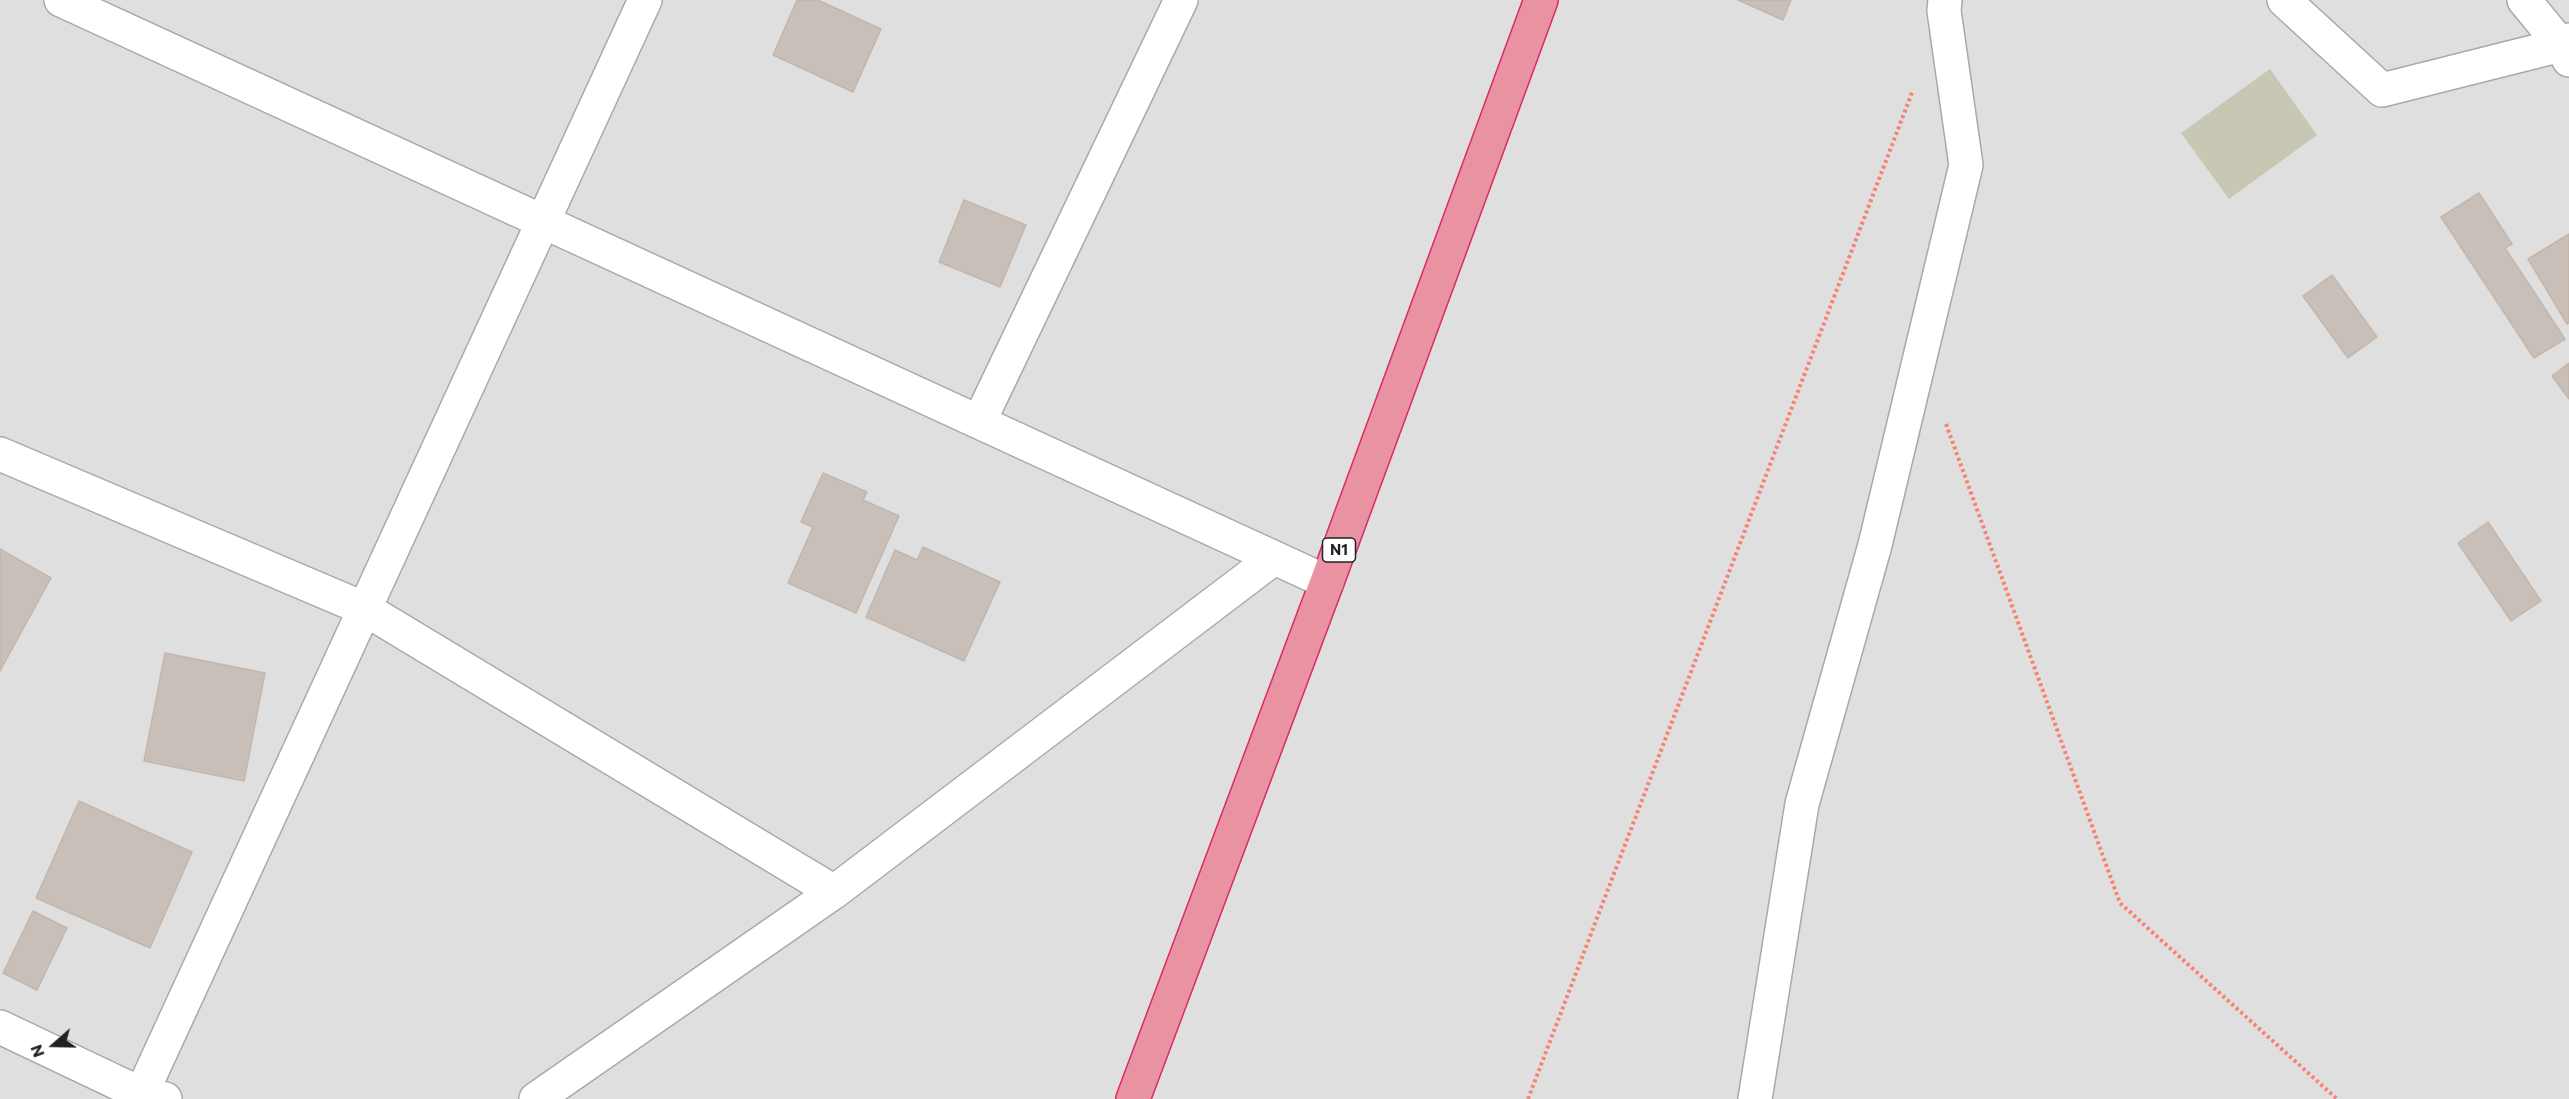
<!DOCTYPE html>
<html>
<head>
<meta charset="utf-8">
<style>
  body { margin:0 }
  #map { position:relative; width:2569px; height:1099px; overflow:hidden; background:#f2efe9; font-family:Commissioner,sans-serif }
  canvas { display:block }
  .north { position:absolute; left:24px; top:1015px; width:60px; height:60px; -webkit-text-stroke:4px #fff; paint-order:stroke; rotate:250deg; font-size:16px; font-weight:700; line-height:24px; text-align:center; color:#222 }
  .north::after { content:''; display:block; margin:auto; width:21px; height:27px; background:#222; clip-path:polygon(50% 0,100% 100%,50% 72%,0 100%) }
</style>
</head>
<body>
<div id="map">
<canvas width="2569" height="1099"></canvas>
<div class="north">N</div>
</div>
<script>
const g = document.querySelector('canvas').getContext('2d');
g.lineJoin = 'round';
function fillPath(path, color) {
  g.fillStyle = color;
  g.fill(path, 'evenodd');
}
function poly(rows) {
  const path = new Path2D();
  for (const r of rows) {
    path.moveTo(r[0], r[1]);
    for (let i = 2; i < r.length; i += 2) path.lineTo(r[i], r[i + 1]);
  }
  return path;
}
function trace(path, color, width, dash) {
  g.strokeStyle = color;
  g.lineWidth = width;
  g.lineCap = dash ? 'butt' : 'round';
  g.setLineDash(dash || []);
  g.stroke(path);
}
function label(font, color, halo, rows, align = 'center') {
  g.font = font + ' Commissioner,sans-serif';
  g.lineWidth = 5;
  g.setLineDash([]);
  g.textBaseline = 'middle';
  g.strokeStyle = halo;
  g.fillStyle = color;
  for (const [text, x, y, turn = 0] of rows) {
    g.save();
    g.translate(x, y);
    g.rotate((+turn || 0) * Math.PI / 180);
    g.textAlign = isNaN(turn) ? turn : align;
    if (halo) g.strokeText(text, 0, 0);
    g.fillText(text, 0, 0);
    g.restore();
  }
}
const residential = poly([
  [0,0,2569,0,2569,1099,0,1099]
]);
const construction = poly([
  [2270,69,2317,135,2229,199,2181,133]
]);
const building = poly([
  [797,0,818,0,881,29,853,92,773,55,797,0],
  [1738,0,1791,0,1783,20,1738,0],
  [2479,193,2512,244,2505,248,2565,339,2534,358,2441,217,2479,193],
  [964,200,1026,225,1000,287,939,262,964,200],
  [2569,234,2569,323,2567,324,2528,259,2569,234],
  [2332,275,2377,337,2348,358,2303,296,2332,275],
  [2569,363,2569,399,2552,376,2569,363],
  [823,473,867,492,863,500,899,516,856,613,788,583,813,527,801,522,823,473],
  [2488,522,2541,601,2511,621,2458,543,2488,522],
  [923,547,1000,582,964,661,866,617,895,550,917,560,923,547],
  [0,549,51,578,0,671,0,549],
  [165,653,265,673,244,781,144,761,165,653],
  [79,801,192,852,150,948,36,898,79,801],
  [33,911,67,928,37,990,3,973,33,911]
]);
const path = poly([
  [1946,424,2120,903,2337,1099],
  [1528,1099,1913,90]
]);
const minor = poly([
  [61,0,1327,582],
  [2284,0,2382,90,2561,45,2569,40],
  [2524,0,2561,45,2569,60],
  [979,422,1181,0],
  [0,454,365,609,834,892],
  [0,1027,141,1094,165,1099],
  [139,1099,645,0],
  [536,1099,834,892,1274,558],
  [1755,1099,1802,804,1875,545,1966,165,1944,11,1945,0]
]);
const highway = poly([
  [1133,1099,1327,582,1541,0]
]);
const shields = [
  [1339,550,33]
];
const shieldNames = [
  ["N1",1339,550]
];
fillPath(residential, '#e0dfdf');
fillPath(construction, '#c7c7b4');
fillPath(building, '#c7bfb8');
trace(building, '#c4b6ab', 1.5);
trace(minor, '#a9a9a9', 36);
trace(highway, '#dc2a67', 36);
trace(path, '#fa8072', 4, [3, 3]);
trace(minor, '#fff', 33);
trace(highway, '#e892a2', 33);
for (const [x, y, w] of shields) {
  const box = new Path2D();
  box.roundRect(x - w / 2, y - 12, w, 24, 4.5);
  g.fillStyle = '#fff';
  g.fill(box);
  trace(box, '#222', 1.5);
}
label('bold 15px', '#222', null, shieldNames);
</script>
</body>
</html>
